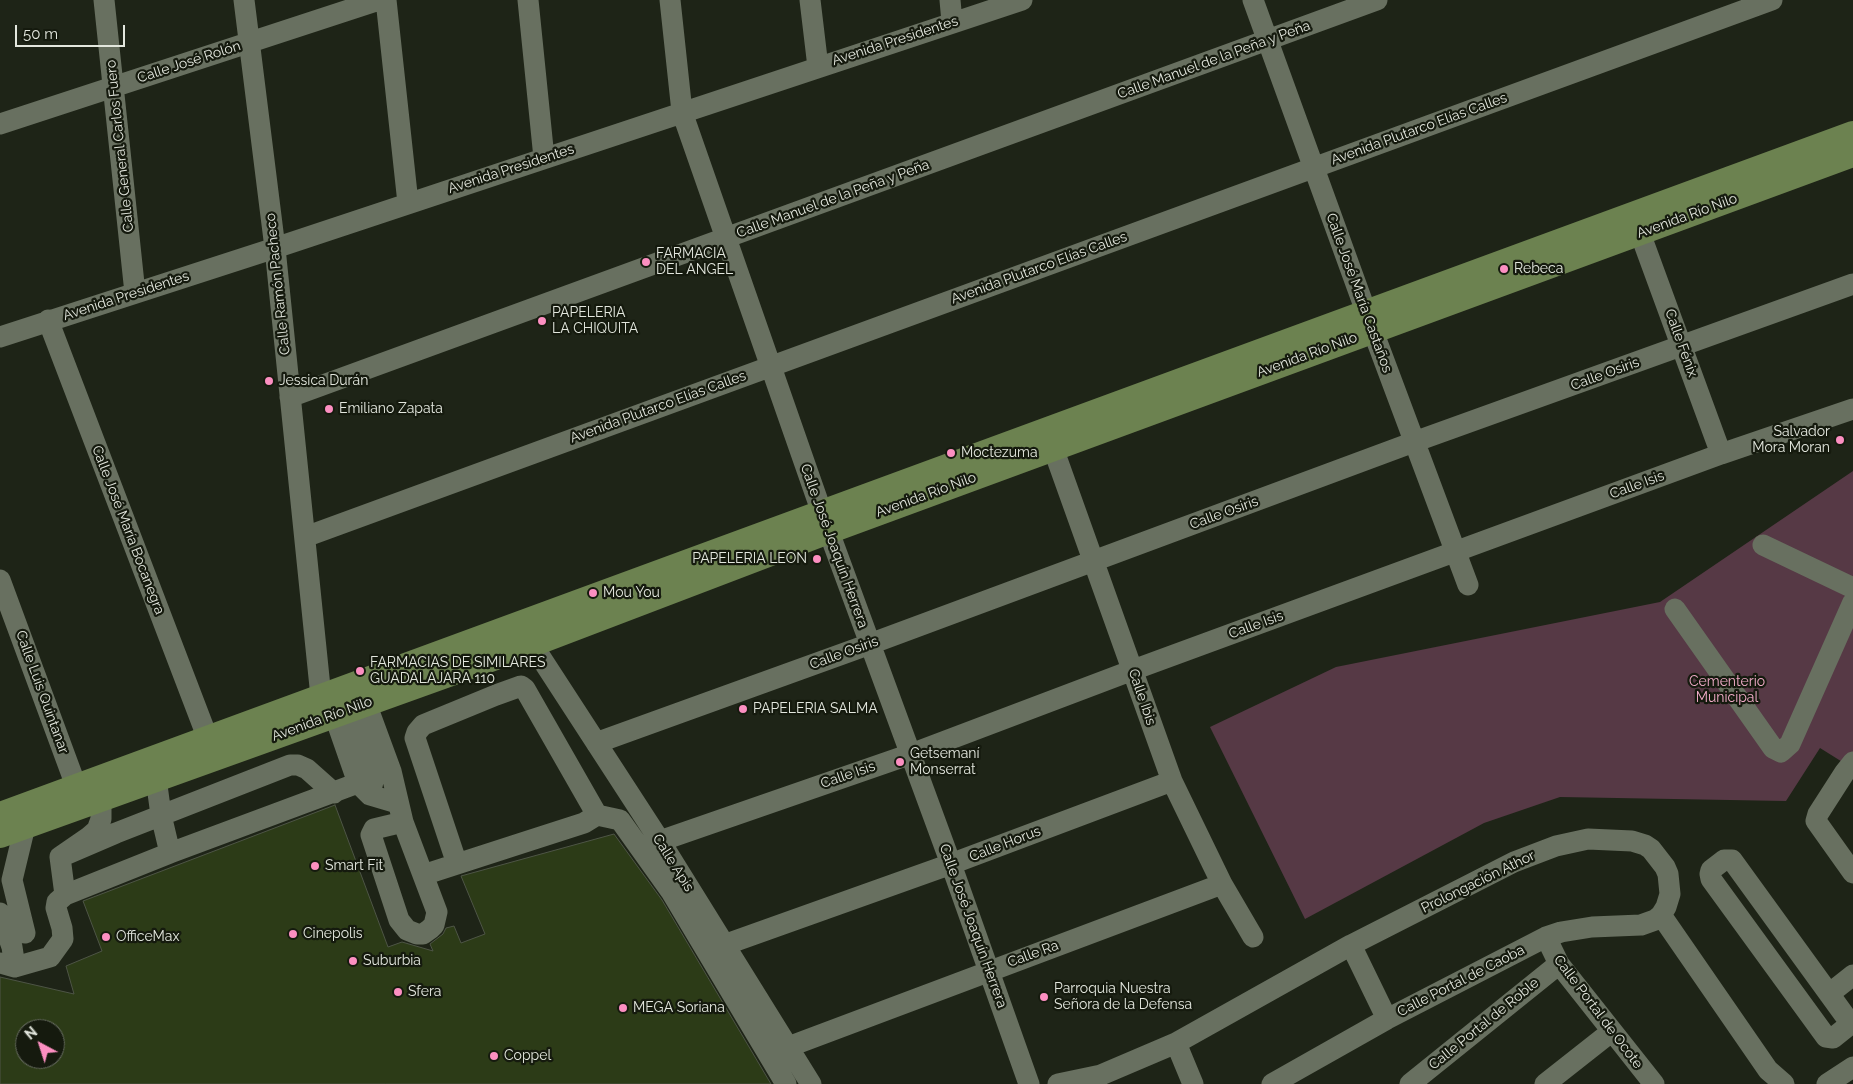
<!DOCTYPE html>
<html>
<head>
<meta charset="utf-8">
<style>
  body { margin:0 }
  #map { position:relative; width:1853px; height:1084px; overflow:hidden; background:#1e2417; font-family:Raleway,sans-serif }
  canvas { display:block }
  .north { position:absolute; left:15px; top:1019px; width:50px; height:50px; box-sizing:border-box; background:#151a0e; border:1px solid #676c61; border-radius:50%; rotate:320deg; font-size:14px; font-weight:700; line-height:20px; text-align:center; color:#e3e7de }
  .north::after { content:''; display:block; margin:auto; width:18px; height:22px; background:#fc8fc1; clip-path:polygon(50% 0,100% 100%,50% 72%,0 100%) }
  .scale { position:absolute; left:15px; top:25px; width:110px; height:22px; box-sizing:border-box; border:2px solid #e3e7de; border-top:0; padding-left:6px; font-size:15px; line-height:18px; white-space:nowrap; color:#e3e7de; -webkit-text-stroke:4px #151a0e; paint-order:stroke }
</style>
</head>
<body>
<div id="map">
<canvas width="1853" height="1084"></canvas>
<div class="north">N</div>
<div class="scale">50 m</div>
</div>
<script>
const g = document.querySelector('canvas').getContext('2d');
g.lineJoin = 'round';
function fillPath(path, color) {
  g.fillStyle = color;
  g.fill(path, 'evenodd');
}
function poly(rows) {
  const path = new Path2D();
  for (const r of rows) {
    path.moveTo(r[0], r[1]);
    for (let i = 2; i < r.length; i += 2) path.lineTo(r[i], r[i + 1]);
  }
  return path;
}
function trace(path, color, width, dash) {
  g.strokeStyle = color;
  g.lineWidth = width;
  g.lineCap = dash ? 'butt' : 'round';
  g.setLineDash(dash || []);
  g.stroke(path);
}
function label(font, color, halo, rows, align = 'center') {
  g.font = font + ' Raleway,sans-serif';
  g.lineWidth = 4.5;
  g.setLineDash([]);
  g.textBaseline = 'middle';
  g.strokeStyle = halo;
  g.fillStyle = color;
  for (const [text, x, y, turn = 0] of rows) {
    g.save();
    g.translate(x, y);
    g.rotate((+turn || 0) * Math.PI / 180);
    g.textAlign = isNaN(turn) ? turn : align;
    if (halo) g.strokeText(text, 0, 0);
    g.fillText(text, 0, 0);
    g.restore();
  }
}
const green = poly([
  [1853,471,1853,757,1844,763,1820,748,1786,801,1560,797,1484,823,1305,919,1210,727,1336,667,1660,602]
]);
const building = poly([
  [335,805,388,947,402,942,433,951,430,944,443,934,446,928,454,926,461,943,485,934,461,876,614,834,662,900,771,1084,0,1084,0,977,74,994,66,966,102,951,83,901,335,805],
  [25,1029,55,1029,55,1059,25,1059,25,1029]
]);
const minor = poly([
  [104,0,135,293],
  [244,0,275,248,321,697,325,712],
  [386,0,408,203],
  [528,0,544,158],
  [670,0,682,112,822,513,951,864,1029,1084],
  [810,0,818,67],
  [950,0,952,22],
  [1253,0,1373,331,1468,585],
  [0,124,379,0],
  [1640,233,1721,454],
  [48,320,208,739],
  [0,337,275,248,1022,0],
  [290,397,1377,0],
  [1053,448,1172,781,1222,884,1253,937],
  [305,537,1772,0],
  [1763,545,1853,588],
  [0,580,82,802],
  [1675,609,1773,748,1781,752,1790,744,1853,602],
  [532,644,660,841,811,1084],
  [366,703,391,771,403,822,437,912,434,925,430,929,423,934,417,934,407,930,399,920,371,835,374,829,403,822],
  [352,708,374,777,370,795],
  [334,714,358,783,370,795,397,803],
  [596,743,870,644,1414,442,1853,284],
  [1853,762,1845,772,1818,814,1816,821,1853,873],
  [156,778,161,815,170,853],
  [597,815,620,820,672,893,786,1084],
  [660,841,911,754,1133,670,1721,454,1853,409],
  [60,857,116,833,290,765,298,765,307,769,334,793],
  [423,875,525,842,584,823,597,815,525,689,521,686,496,695,423,725,417,732,415,738,457,864],
  [65,895,60,857,89,837,97,830,101,819,101,798],
  [0,913,12,947,15,967],
  [1661,915,1768,1070,1784,1084],
  [25,933,12,880,25,826],
  [1546,937,1559,964,1654,1084],
  [724,945,951,864,1172,781],
  [1351,945,1387,1019],
  [0,963,15,967,50,957,63,939,62,928,56,908,57,902,65,895,170,853,358,783],
  [1829,994,1853,975],
  [1851,1024,1732,860,1724,860,1711,870,1710,874,1711,879,1826,1037,1833,1038,1853,1022],
  [1176,1043,1193,1084],
  [788,1047,1222,884],
  [1058,1084,1101,1075,1176,1043,1351,945,1514,862,1556,846,1588,839,1632,841,1645,845,1651,849,1665,867,1668,874,1670,894,1666,907,1661,915,1655,920,1641,925,1592,927,1561,932,1546,937,1387,1019,1272,1084],
  [1410,1084,1559,964],
  [1545,1084,1611,1032],
  [1827,1084,1853,1067]
]);
const major = poly([
  [0,815,1853,134],
  [0,835,532,644,828,531,1853,154]
]);
const markers = [
  [646,262,5,"#fc8fc1"],
  [1504,269,5,"#fc8fc1"],
  [542,321,5,"#fc8fc1"],
  [269,381,5,"#fc8fc1"],
  [329,409,5,"#fc8fc1"],
  [1840,440,5,"#fc8fc1"],
  [951,453,5,"#fc8fc1"],
  [817,559,5,"#fc8fc1"],
  [593,593,5,"#fc8fc1"],
  [360,671,5,"#fc8fc1"],
  [743,709,5,"#fc8fc1"],
  [900,762,5,"#fc8fc1"],
  [315,866,5,"#fc8fc1"],
  [293,934,5,"#fc8fc1"],
  [106,937,5,"#fc8fc1"],
  [353,961,5,"#fc8fc1"],
  [398,992,5,"#fc8fc1"],
  [1044,997,5,"#fc8fc1"],
  [623,1008,5,"#fc8fc1"],
  [494,1056,5,"#fc8fc1"]
];
const streetNames = [
  ["Avenida Presidentes",895,41,-18],
  ["Calle Manuel de la Peña y Peña",1214,60,-20],
  ["Calle José Rolón",189,62,-18],
  ["Avenida Plutarco Elías Calles",1419,129,-20],
  ["Calle General Carlos Fuero",120,146,-96],
  ["Avenida Presidentes",511,169,-18],
  ["Calle Manuel de la Peña y Peña",833,199,-20],
  ["Avenida Río Nilo",1687,216,-20],
  ["Avenida Plutarco Elías Calles",1039,268,-20],
  ["Calle Ramón Pacheco",278,284,-96],
  ["Calle José María Castaños",1359,293,70],
  ["Avenida Presidentes",126,296,-18],
  ["Calle Fénix",1681,343,70],
  ["Avenida Río Nilo",1307,355,-20],
  ["Calle Osiris",1605,374,-20],
  ["Avenida Plutarco Elías Calles",658,407,-20],
  ["Calle Isis",1637,485,-20],
  ["Avenida Río Nilo",926,495,-20],
  ["Calle Osiris",1224,513,-20],
  ["Calle José María Bocanegra",128,530,69],
  ["Calle José Joaquín Herrera",834,546,70],
  ["Calle Isis",1256,625,-20],
  ["Calle Osiris",844,653,-20],
  ["Calle Luis Quintanar",42,692,70],
  ["Calle Ibis",1142,697,71],
  ["Avenida Río Nilo",322,719,-20],
  ["Calle Isis",848,775,-19],
  ["Calle Horus",1005,844,-21],
  ["Calle Apis",673,863,58],
  ["Prolongación Athor",1478,882,-26],
  ["Calle José Joaquín Herrera",973,926,70],
  ["Calle Ra",1033,954,-20],
  ["Calle Portal de Caoba",1461,981,-27],
  ["Calle Portal de Ocote",1598,1012,53],
  ["Calle Portal de Roble",1484,1024,-39]
];
const poiNames = [
  ["FARMACIA",656,254],
  ["DEL ANGEL",656,270],
  ["Rebeca",1514,269],
  ["PAPELERIA",552,313],
  ["LA CHIQUITA",552,329],
  ["Jessica Durán",279,381],
  ["Emiliano Zapata",339,409],
  ["Salvador",1830,432,"right"],
  ["Mora Moran",1830,448,"right"],
  ["Moctezuma",961,453],
  ["PAPELERIA LEON",807,559,"right"],
  ["Mou You",603,593],
  ["FARMACIAS DE SIMILARES",370,663],
  ["GUADALAJARA 110",370,679],
  ["PAPELERIA SALMA",753,709],
  ["Getsemaní",910,754],
  ["Monserrat",910,770],
  ["Smart Fit",325,866],
  ["Cinepolis",303,934],
  ["OfficeMax",116,937],
  ["Suburbia",363,961],
  ["Parroquia Nuestra",1054,989],
  ["Señora de la Defensa",1054,1005],
  ["Sfera",408,992],
  ["MEGA Soriana",633,1008],
  ["Coppel",504,1056]
];
const parkNames = [
  ["Cementerio",1727,682],
  ["Municipal",1727,698]
];
fillPath(green, '#563945');
fillPath(building, '#2c3b17');
trace(building, '#4e5546', 1);
trace(minor, '#687060', 21);
trace(major, '#6c8250', 26);
for (const [x, y, r, color] of markers) {
  const dot = new Path2D();
  dot.arc(x, y, r, 0, 2 * Math.PI);
  g.fillStyle = color;
  g.fill(dot);
  trace(dot, '#151a0e', 2);
}
label('14px', '#e3e7de', '#151a0e', streetNames);
label('14px', '#e3e7de', '#151a0e', poiNames, 'left');
label('14px', '#f2acc9', '#151a0e', parkNames);
</script>
</body>
</html>
